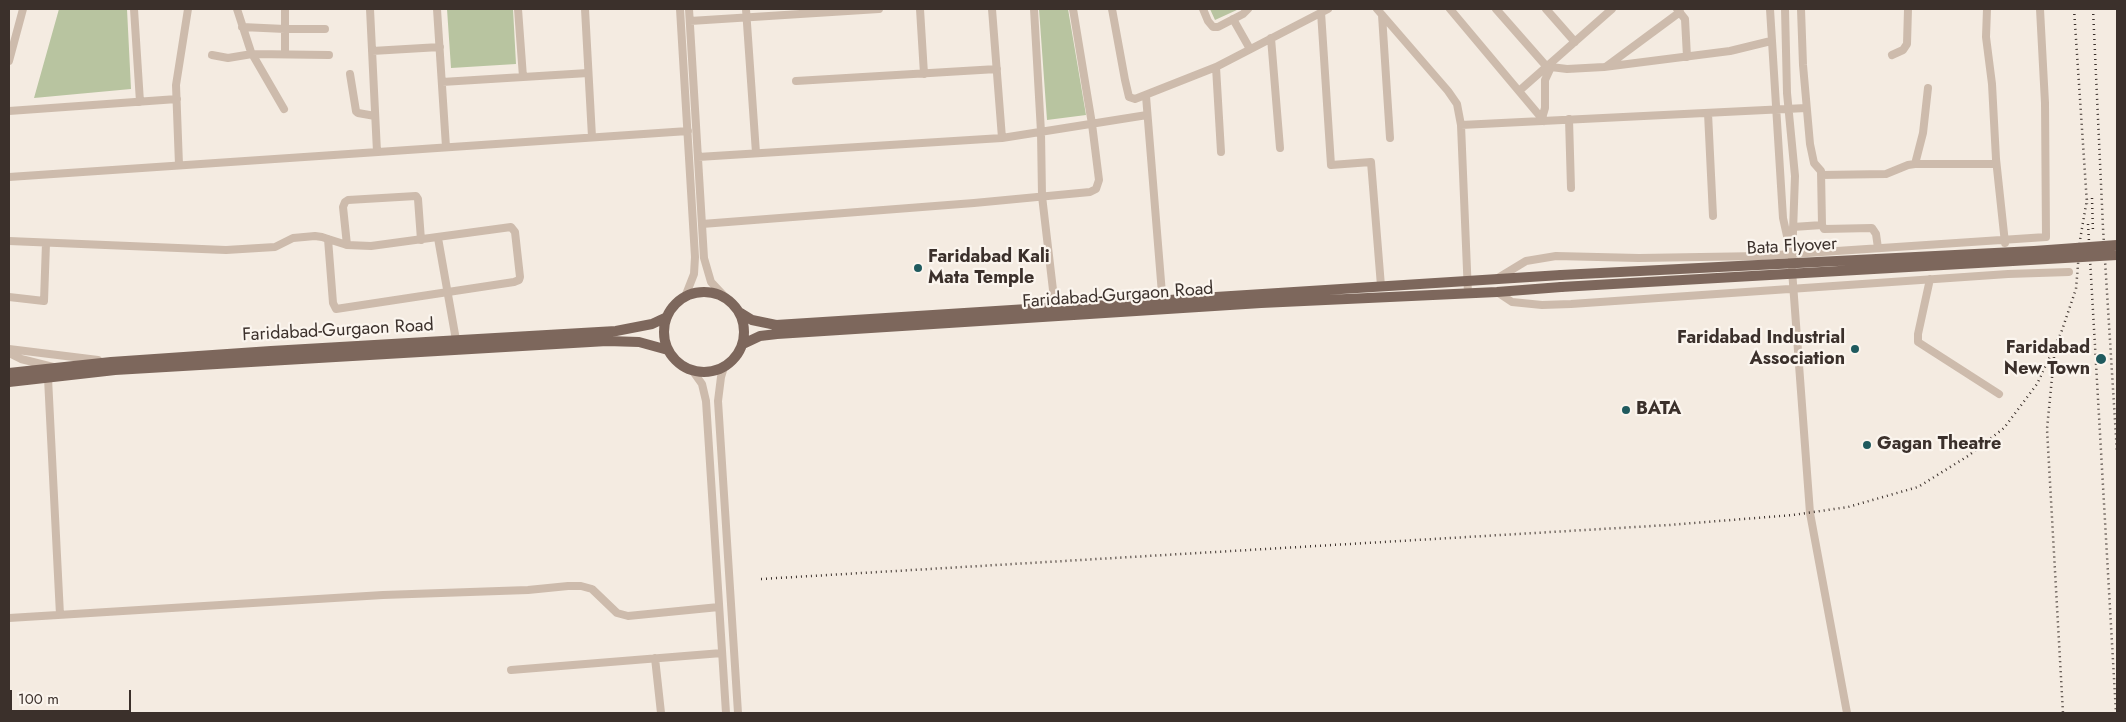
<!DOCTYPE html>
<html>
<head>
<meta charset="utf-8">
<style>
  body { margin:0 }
  #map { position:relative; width:2126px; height:722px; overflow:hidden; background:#f4ebe1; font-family:Jost,sans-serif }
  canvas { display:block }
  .frame { position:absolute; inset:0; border:10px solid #3b302b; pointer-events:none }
  .scale { position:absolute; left:10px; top:690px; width:121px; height:22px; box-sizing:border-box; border:2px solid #3b302b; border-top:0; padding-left:6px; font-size:15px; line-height:18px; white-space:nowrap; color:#3b302b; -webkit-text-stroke:4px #fbf5ee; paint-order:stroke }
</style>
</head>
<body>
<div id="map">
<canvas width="2126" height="722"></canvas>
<div class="frame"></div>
<div class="scale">100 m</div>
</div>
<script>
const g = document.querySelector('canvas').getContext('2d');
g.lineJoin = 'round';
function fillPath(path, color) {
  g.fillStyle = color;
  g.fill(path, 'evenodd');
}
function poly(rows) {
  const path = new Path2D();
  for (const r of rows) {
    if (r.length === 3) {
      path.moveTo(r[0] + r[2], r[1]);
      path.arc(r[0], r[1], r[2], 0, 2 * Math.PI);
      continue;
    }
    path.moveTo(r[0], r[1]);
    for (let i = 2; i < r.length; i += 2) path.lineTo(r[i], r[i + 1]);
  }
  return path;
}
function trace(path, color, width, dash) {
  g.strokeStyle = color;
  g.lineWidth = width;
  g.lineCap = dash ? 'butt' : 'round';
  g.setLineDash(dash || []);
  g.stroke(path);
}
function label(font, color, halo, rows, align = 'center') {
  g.font = font + ' Jost,sans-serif';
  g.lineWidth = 4.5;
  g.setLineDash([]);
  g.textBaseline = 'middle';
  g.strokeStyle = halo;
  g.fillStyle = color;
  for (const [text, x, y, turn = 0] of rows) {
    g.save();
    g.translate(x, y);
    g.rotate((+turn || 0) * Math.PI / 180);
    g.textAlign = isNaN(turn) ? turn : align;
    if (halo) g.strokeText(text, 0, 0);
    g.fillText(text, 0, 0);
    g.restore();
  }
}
const green = poly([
  [59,9,127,9,131,89,34,98],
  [447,9,513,9,516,64,451,68],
  [1039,9,1068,9,1086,115,1047,120],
  [1210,9,1239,9,1215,20]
]);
const minor = poly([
  [134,9,140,102],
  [237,9,251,52,284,109],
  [285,9,285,54],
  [370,9,377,152],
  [437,9,446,147],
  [518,9,523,77],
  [585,9,592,137],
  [680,9,695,257,694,274,685,297],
  [689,9,704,258,711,282,727,299],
  [746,9,756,153],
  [920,9,924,74],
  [992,9,1002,138],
  [1034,9,1041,132,1042,196,1055,307],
  [1112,9,1125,80,1129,97,1135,99,1216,67,1328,9],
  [1203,9,1208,21,1213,27,1218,27,1243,14,1248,9],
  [1377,9,1448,91,1457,104,1461,125,1468,294],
  [1450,9,1544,121],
  [1496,9,1547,67,1551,67,1567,69,1604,67,1730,51,1771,41],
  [1546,9,1575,42],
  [1677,9,1685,19,1687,57],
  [1770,9,1783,218,1789,245],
  [1785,9,1787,93,1795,176,1792,259],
  [1801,9,1803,65,1810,144,1814,163,1821,171,1822,225,1824,229,1872,228,1876,234,1878,248],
  [1987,9,1986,37,1992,84,1996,159,2005,243],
  [1321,12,1331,165,1371,162,1381,286],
  [1382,15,1390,138],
  [1233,19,1250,49],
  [690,21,879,9],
  [242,27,285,29,325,29],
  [1271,38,1280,148],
  [372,51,440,47],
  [212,55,228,58,252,54,329,55],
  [1892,55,1903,50,1907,44,1908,9],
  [9,61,23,9],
  [1607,66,1680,12],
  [1216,67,1221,152],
  [350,74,356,111],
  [796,81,997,69],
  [442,82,588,73],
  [1519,91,1612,9],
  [1146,96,1163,306],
  [9,111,177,99],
  [358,113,375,116],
  [1708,113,1713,216],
  [1542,118,1545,108,1545,80,1551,67],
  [1569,119,1571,188],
  [1461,125,1806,108],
  [698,157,1002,138,1147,115],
  [1915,164,1923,133,1928,88],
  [179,165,176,85,188,9],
  [1821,175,1886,174,1908,165,1915,164,1996,164],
  [9,177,688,131],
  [702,224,974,203,1090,192,1096,189,1099,180,1092,124,1073,9],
  [1793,227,1822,225],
  [438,238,456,340],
  [9,241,226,250,275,247,293,238,315,236,322,237,328,239,347,245,371,246,511,227,515,232,520,277,519,280,514,282,336,309,333,303,328,239],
  [347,245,343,207,345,202,348,200,416,196,418,199,421,240],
  [1792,270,1810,513,1847,713],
  [1498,278,1526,261,1556,256,1639,258,1762,256,2046,237,2045,103,2040,9],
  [1930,279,1918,334,1918,342,1999,394],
  [1497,292,1512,302,1542,305,1571,304,2008,274,2069,272],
  [9,297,44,301,46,243],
  [9,349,98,360],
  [9,353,21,359,53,367],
  [724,367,721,377,718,401,738,713],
  [692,370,702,384,706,401,726,713],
  [48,378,60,615],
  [9,618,383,595,528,590,568,586,581,586,592,589,617,613,628,616,719,607],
  [655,658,661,713],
  [511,670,722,653]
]);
const major = poly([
  [704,332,40],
  [739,312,752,320,776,325,1561,275],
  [743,344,760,336,777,334,1261,303,1497,292,1561,287],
  [9,373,111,362,271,351,616,331,652,324,667,317],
  [9,382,115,370,607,341,639,342,668,350]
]);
const rail = poly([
  [2074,9,2087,204],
  [2093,9,2103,228,2117,453],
  [2092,198,2093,233],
  [2088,224,2116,713],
  [2054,357,2047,429,2063,713],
  [761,579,1669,525,1793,515,1848,507,1918,487,1968,456,2004,428,2037,384,2061,333,2076,289,2080,240,2087,199]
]);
const majorBridge = poly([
  [1561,275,2034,251,2117,245],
  [1561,287,2117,255]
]);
const markers = [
  [918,268,5,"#1f5a5e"],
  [1855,349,5,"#1f5a5e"],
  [2101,359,6,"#1f5a5e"],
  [1626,410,5,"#1f5a5e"],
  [1867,445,5,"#1f5a5e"]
];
const streetNames = [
  ["Bata Flyover",1792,247,-3],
  ["Faridabad-Gurgaon Road",1118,296,-4],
  ["Faridabad-Gurgaon Road",338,331,-3]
];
const poiNames = [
  ["Faridabad Kali",928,258],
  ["Mata Temple",928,279],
  ["Faridabad Industrial",1845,339,"right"],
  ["Association",1845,360,"right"],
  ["Faridabad",2090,349,"right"],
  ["New Town",2090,370,"right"],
  ["BATA",1636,410],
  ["Gagan Theatre",1877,445]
];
fillPath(green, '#b8c4a0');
trace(minor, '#cdbbac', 8);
trace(major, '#7d675c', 10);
trace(rail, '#3b302b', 2.5, [1, 4]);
trace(majorBridge, '#7d675c', 10);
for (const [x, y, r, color] of markers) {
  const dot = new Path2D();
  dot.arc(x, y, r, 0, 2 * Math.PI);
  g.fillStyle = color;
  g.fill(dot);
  trace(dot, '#fbf5ee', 2);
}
label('18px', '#3b302b', '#fbf5ee', streetNames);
label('bold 18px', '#3b302b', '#fbf5ee', poiNames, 'left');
</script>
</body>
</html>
